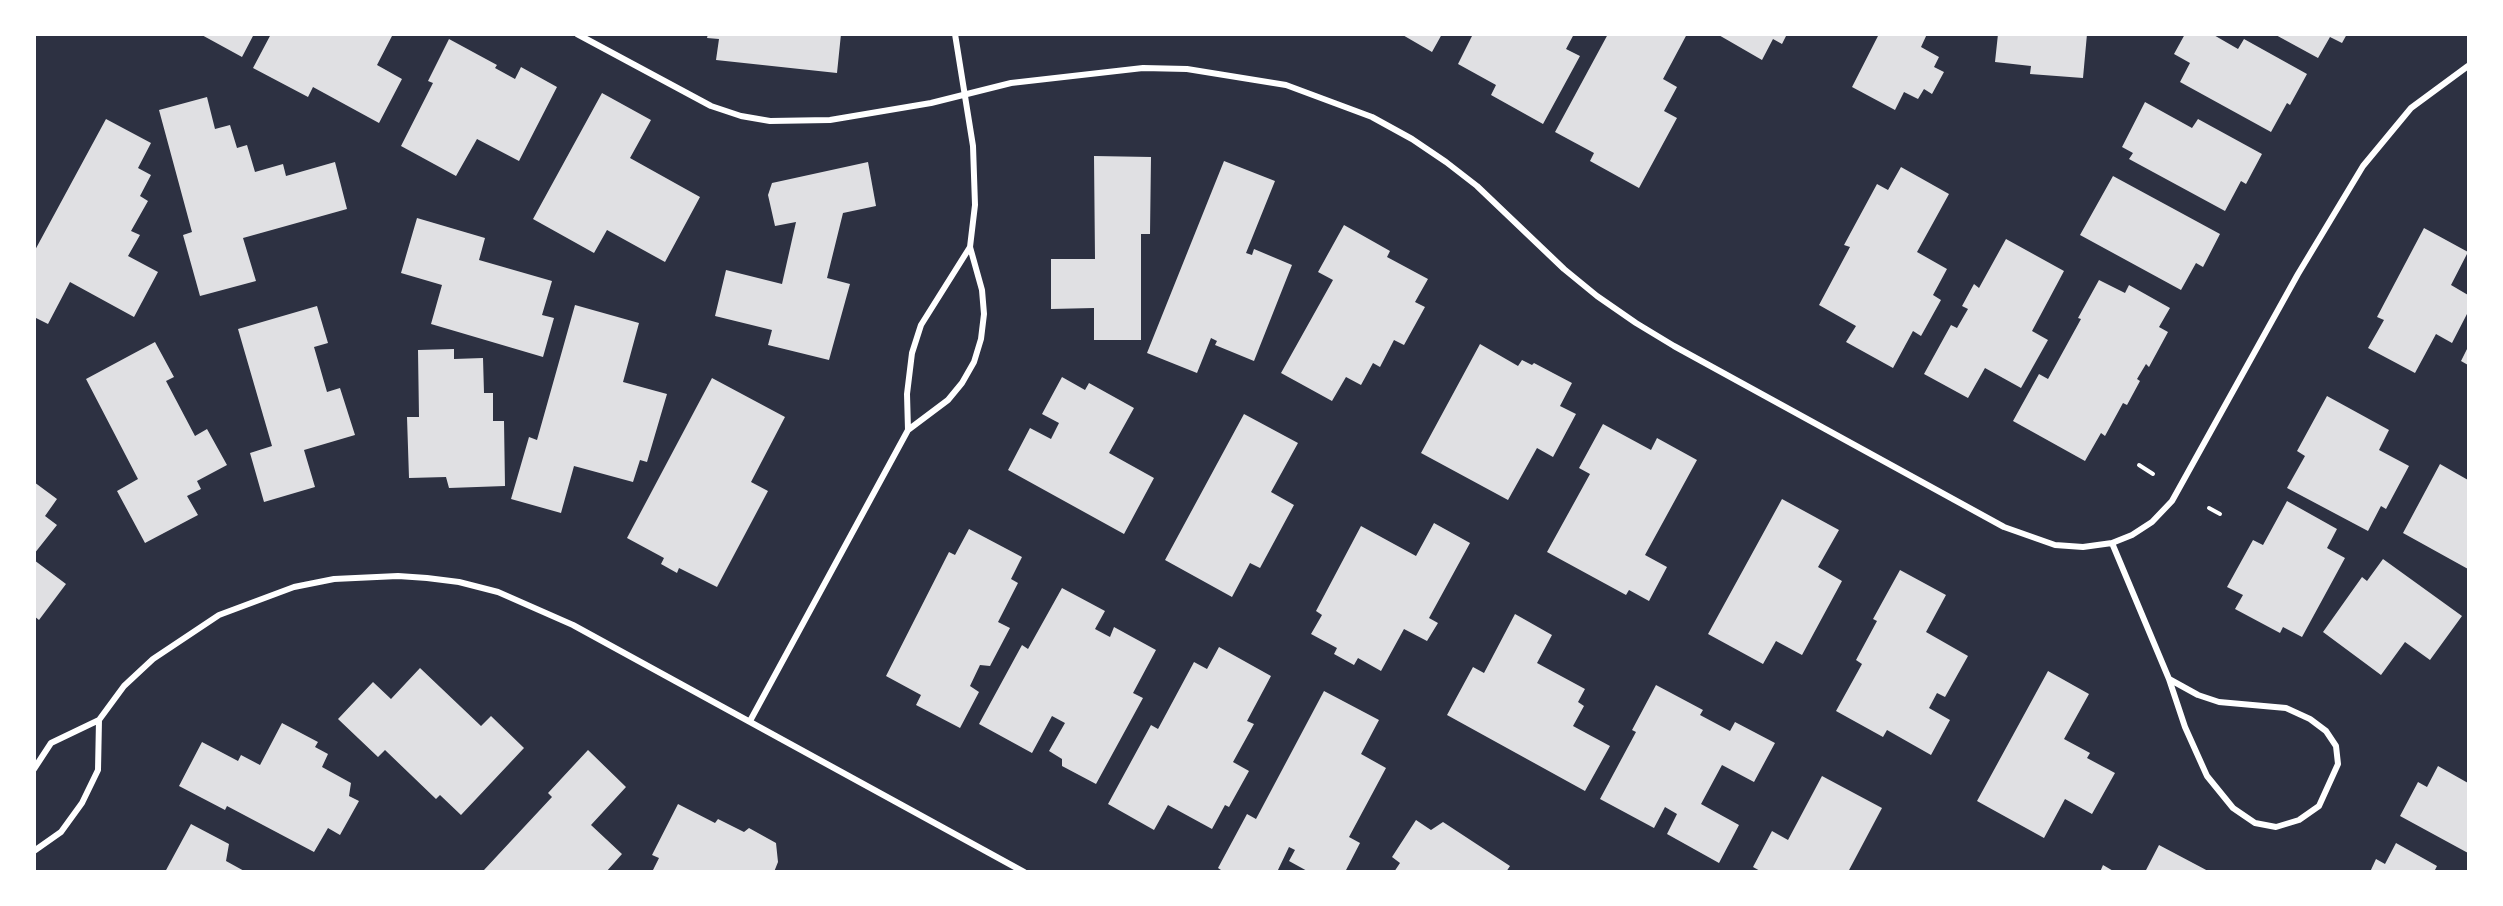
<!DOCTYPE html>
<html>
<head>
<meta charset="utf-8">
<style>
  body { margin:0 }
  #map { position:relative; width:2503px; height:906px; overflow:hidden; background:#2d3142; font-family:"Archivo Narrow",sans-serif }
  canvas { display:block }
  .frame { position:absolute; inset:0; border:36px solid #fff; pointer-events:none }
</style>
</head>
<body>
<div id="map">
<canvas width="2503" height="906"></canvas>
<div class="frame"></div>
</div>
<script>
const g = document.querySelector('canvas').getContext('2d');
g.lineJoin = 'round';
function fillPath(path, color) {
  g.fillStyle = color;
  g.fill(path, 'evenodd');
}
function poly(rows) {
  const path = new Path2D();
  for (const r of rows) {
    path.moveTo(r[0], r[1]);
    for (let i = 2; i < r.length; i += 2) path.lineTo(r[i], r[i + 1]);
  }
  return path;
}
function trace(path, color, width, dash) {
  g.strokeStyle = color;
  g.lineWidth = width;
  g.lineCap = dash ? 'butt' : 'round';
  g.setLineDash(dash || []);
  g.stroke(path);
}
const building = poly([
  [200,34,254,34,242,57],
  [271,34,392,36,377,65,402,79,379,123,313,87,308,97,253,68],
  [708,34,841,34,837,73,716,60,719,39,707,38],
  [1401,34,1442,34,1432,52],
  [1473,34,1574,34,1566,49,1580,56,1543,124,1491,95,1496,85,1458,64],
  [1608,34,1687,34,1663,79,1677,87,1664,111,1677,118,1639,188,1590,161,1594,153,1555,132],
  [1717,34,1787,34,1782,44,1773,39,1762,60],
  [1879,34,1927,34,1921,47,1939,57,1934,67,1944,72,1932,94,1924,89,1918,99,1904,92,1895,110,1852,87],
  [1998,34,2087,34,2083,78,2030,74,2031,66,1995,62],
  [2185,34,2212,34,2238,49,2244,39,2307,74,2290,105,2287,103,2271,132,2180,82,2190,63,2174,54],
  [2274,34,2347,34,2342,43,2330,37,2318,58],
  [449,39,497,65,495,68,515,79,521,67,557,87,519,161,477,139,456,176,401,146,433,83,428,81],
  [602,93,651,120,630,158,700,197,665,262,607,230,594,253,533,219],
  [207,97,215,129,230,125,237,148,247,145,255,172,283,164,286,176,335,162,347,209,243,238,256,281,200,296,183,235,192,232,159,110],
  [2145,102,2192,128,2198,119,2262,154,2246,184,2241,181,2225,211,2129,159,2133,153,2122,147],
  [106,119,151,143,138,168,151,175,140,196,148,201,131,231,140,235,128,256,158,272,134,317,70,282,48,324,34,317,34,252],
  [1094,156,1151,157,1150,234,1141,234,1141,340,1094,340,1094,308,1051,309,1051,259,1095,259],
  [1224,161,1275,181,1246,253,1252,255,1254,249,1292,265,1254,361,1215,345,1217,341,1211,338,1197,373,1147,353],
  [868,162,876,206,843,213,827,278,850,284,829,360,768,345,772,330,715,316,726,270,782,284,796,222,775,226,768,195,772,183],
  [1901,167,1949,194,1917,252,1947,269,1933,295,1941,300,1921,336,1913,331,1893,368,1846,342,1856,326,1819,305,1850,247,1844,245,1877,184,1888,190],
  [2113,176,2220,234,2203,267,2196,263,2181,290,2080,235],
  [417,218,485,238,479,260,552,281,542,315,554,318,543,357,431,324,442,285,401,273],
  [1344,225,1390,251,1387,257,1428,279,1415,302,1425,307,1404,345,1394,340,1380,367,1373,363,1361,385,1346,377,1332,401,1281,373,1333,280,1318,272],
  [2424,228,2468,252,2451,285,2468,295,2468,312,2452,343,2436,334,2415,373,2368,348,2384,320,2377,317],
  [2006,239,2064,271,2032,331,2048,340,2021,388,1985,368,1968,398,1924,374,1951,325,1957,328,1968,309,1962,306,1974,284,1979,288],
  [2099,280,2125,293,2129,285,2170,308,2159,327,2168,332,2149,367,2146,364,2137,379,2140,381,2127,405,2123,403,2105,436,2101,433,2085,461,2013,421,2039,374,2048,379,2081,319,2078,318],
  [575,305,639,323,623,382,667,394,647,462,640,460,633,482,574,466,561,513,511,499,529,437,537,440],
  [317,306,328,343,314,347,327,392,340,388,355,435,304,450,315,487,264,502,250,453,272,446,238,329],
  [155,342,174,377,166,381,195,436,207,429,227,465,197,481,201,489,187,496,198,515,145,543,117,491,138,479,86,379],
  [1480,344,1518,366,1522,360,1532,365,1534,363,1572,383,1560,406,1576,414,1553,457,1537,448,1508,500,1421,453],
  [2468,347,2468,365,2461,361],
  [454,349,454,359,483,358,484,393,493,393,493,421,504,421,505,486,449,488,446,477,409,478,407,417,419,417,418,350],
  [1062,377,1085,390,1089,383,1134,408,1109,453,1154,478,1124,534,1008,470,1030,428,1051,439,1059,423,1042,414],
  [712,378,785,417,751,482,768,491,717,587,679,568,677,573,661,564,664,558,627,538],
  [2327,396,2389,430,2379,450,2409,466,2386,509,2381,506,2368,531,2287,488,2305,456,2297,451],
  [1244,414,1298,443,1271,492,1294,505,1260,568,1250,563,1232,597,1165,560],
  [1603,424,1651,450,1657,438,1697,460,1645,555,1667,567,1649,601,1629,590,1626,595,1547,552,1590,474,1579,468],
  [2440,464,2468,480,2468,569,2403,533],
  [34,482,57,499,45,516,57,525,34,554],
  [1782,499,1839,530,1818,567,1842,581,1802,655,1776,641,1763,664,1708,634],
  [2287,501,2337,529,2327,548,2345,558,2302,637,2283,627,2280,633,2235,609,2243,595,2227,587,2253,540,2263,545],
  [1434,523,1470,543,1429,618,1438,623,1427,641,1404,629,1381,671,1358,658,1354,665,1334,654,1337,648,1311,634,1322,615,1316,611,1361,526,1416,556],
  [969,529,1022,557,1011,579,1018,583,998,622,1010,628,990,666,980,665,970,686,979,692,960,728,916,705,921,695,886,676,949,552,955,555],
  [2383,559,2462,616,2430,660,2405,642,2381,675,2323,632,2362,577,2367,581],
  [34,560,66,584,39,620,34,616],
  [1900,570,1946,595,1926,632,1968,656,1945,697,1937,693,1929,708,1950,720,1931,755,1887,730,1883,737,1836,711,1862,664,1856,660,1877,621,1873,619],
  [1062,588,1105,611,1095,629,1110,637,1114,627,1156,650,1133,693,1143,698,1096,784,1062,766,1062,759,1049,751,1065,723,1052,716,1032,753,979,724,1022,645,1028,649],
  [1515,614,1552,635,1537,663,1585,689,1578,702,1584,706,1573,726,1610,746,1585,791,1447,715,1473,667,1484,673],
  [1219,647,1271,676,1247,721,1254,724,1233,762,1249,771,1229,807,1225,805,1212,829,1168,805,1154,830,1108,804,1151,725,1158,729,1194,662,1207,669],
  [420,668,481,726,491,716,524,748,461,815,440,795,436,799,385,750,378,757,338,719,373,682,391,699],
  [2048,671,2089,694,2064,739,2090,753,2087,758,2115,773,2092,814,2065,799,2044,838,1977,801],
  [1656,685,1703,710,1700,715,1730,731,1735,722,1775,743,1754,782,1722,765,1701,804,1739,825,1719,863,1667,834,1677,814,1665,807,1654,828,1600,799,1636,732,1632,730],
  [1324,691,1379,720,1361,754,1386,768,1349,837,1360,843,1345,872,1309,872,1289,861,1295,850,1289,847,1277,872,1224,872,1218,868,1247,814,1256,819],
  [282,723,318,742,315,747,328,754,322,767,351,783,349,796,359,801,340,835,328,828,314,852,227,806,225,810,179,786,202,742,238,761,241,755,260,765],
  [588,750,626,787,591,825,622,854,606,872,486,872,484,870,552,797,548,793],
  [2438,766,2468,783,2468,853,2400,816,2418,782,2427,787],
  [1822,776,1882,808,1848,872,1762,872,1753,867,1772,831,1788,840],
  [678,804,715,823,718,819,744,832,749,828,776,843,778,862,774,872,652,872,659,858,652,855],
  [1416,820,1431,830,1443,822,1510,866,1506,872,1394,872,1400,863,1392,857],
  [191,824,229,844,226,861,246,872,165,872],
  [2396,843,2437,866,2434,872,2370,872,2376,859,2385,864],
  [2159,845,2210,872,2145,872],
  [2103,865,2115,872,2100,872]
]);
const path = poly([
  [2139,465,2153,474],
  [2209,508,2220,514]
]);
const minor = poly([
  [577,34,711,106,741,116,770,121,830,120,931,103,1011,83,1143,68,1187,69,1286,85,1372,117,1412,139,1446,162,1477,186,1564,269,1597,296,1636,323,1674,346,2004,527,2055,545,2083,547,2112,543,2132,535,2152,522,2172,501,2298,274,2363,166,2411,108,2468,66],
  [908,430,907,394,912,353,921,325,970,247],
  [2112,543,2169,679],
  [2169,679,2198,695,2219,702,2286,708,2310,719,2326,731,2336,746,2338,764,2319,806,2299,820,2276,827,2255,823,2233,808,2207,776,2185,727,2169,679],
  [750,721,908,430,948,400,962,383,974,362,981,339,984,314,982,290,970,247,975,205,973,146,955,34],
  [34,769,51,743,99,720,124,686,153,659,219,615,294,587,334,579,398,576,427,578,459,582,498,592,573,625,1024,872],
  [34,851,61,832,82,803,98,770,99,720]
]);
fillPath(building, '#e0e0e3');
trace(path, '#fff', 4);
trace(minor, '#fff', 6);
</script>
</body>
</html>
